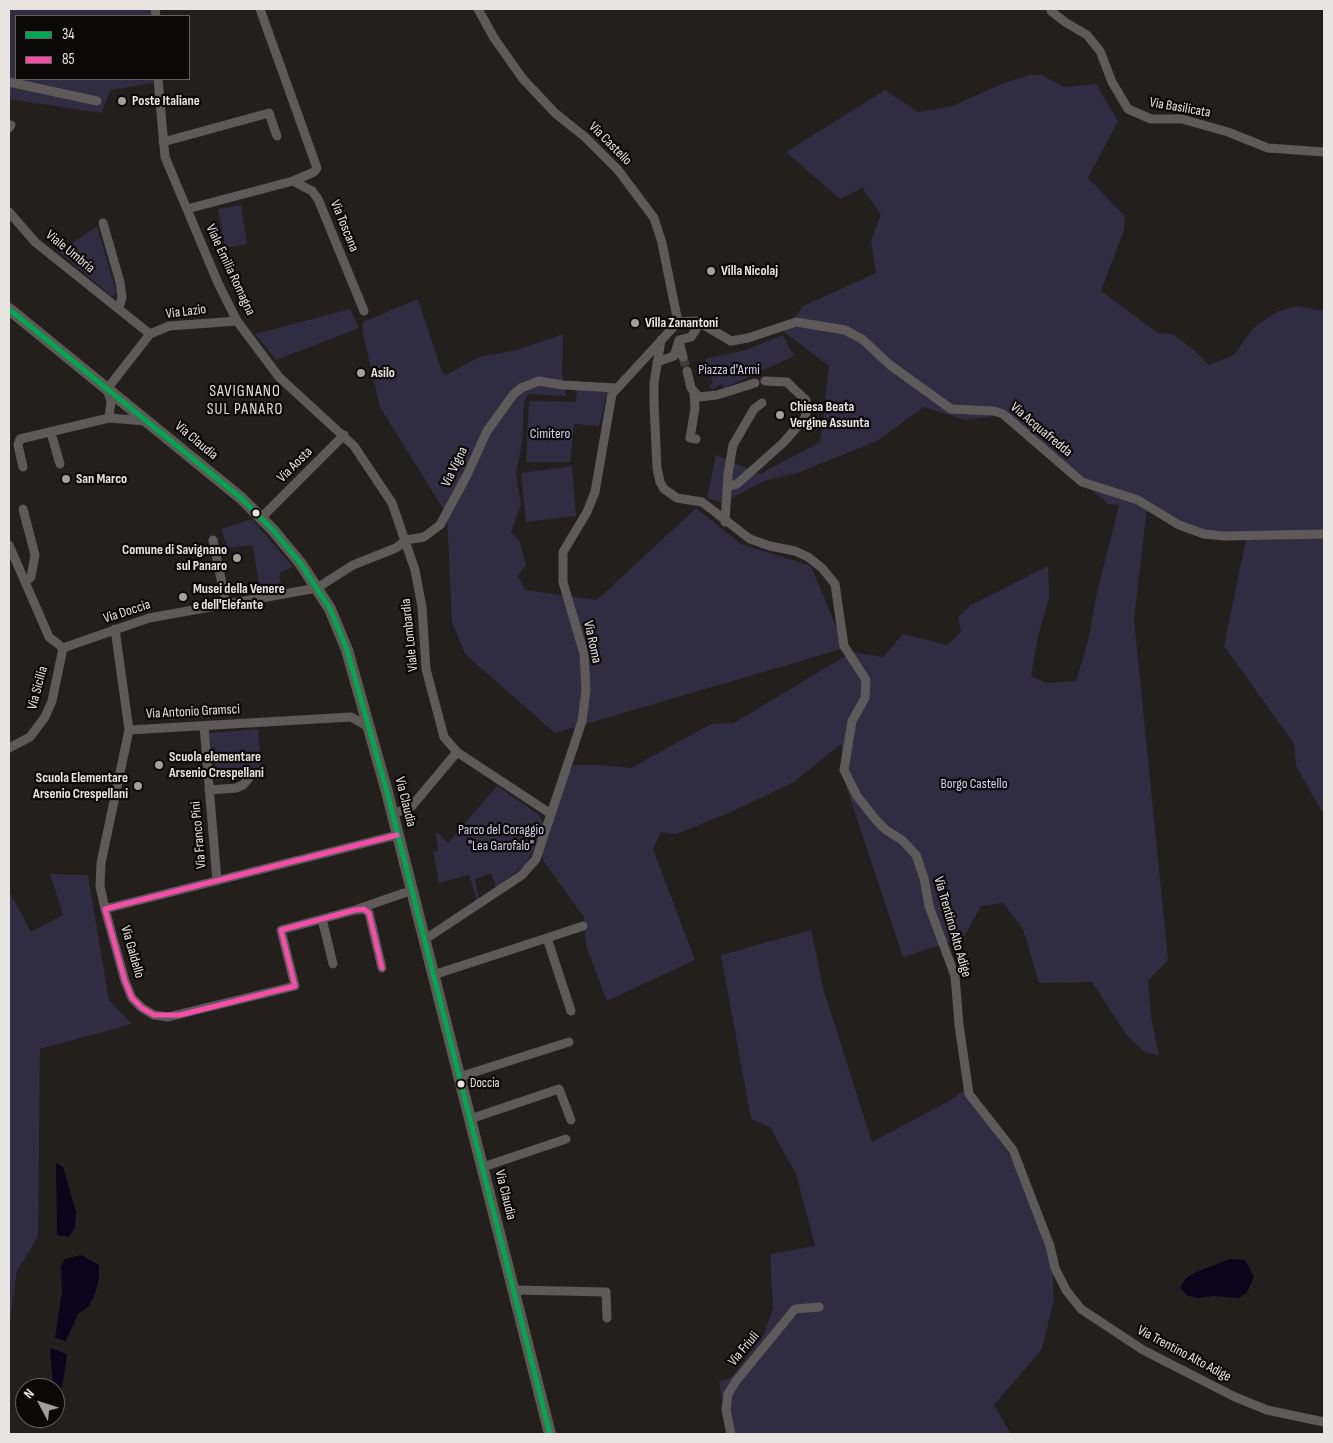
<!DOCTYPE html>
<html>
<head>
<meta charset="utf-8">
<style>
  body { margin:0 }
  #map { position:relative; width:1333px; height:1443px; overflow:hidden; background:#221f1d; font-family:"Sofia Sans Condensed",sans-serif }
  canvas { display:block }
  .frame { position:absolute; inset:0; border:10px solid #e8e4e2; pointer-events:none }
  .legend { position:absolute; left:15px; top:15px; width:175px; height:65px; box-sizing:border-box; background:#0b0907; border:1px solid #63615f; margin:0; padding:6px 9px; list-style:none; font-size:15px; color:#e8e4e2 }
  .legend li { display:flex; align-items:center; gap:10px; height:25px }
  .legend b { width:25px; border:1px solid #63615f }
  .north { position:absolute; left:15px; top:1378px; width:50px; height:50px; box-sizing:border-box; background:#0b0907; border:1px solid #63615f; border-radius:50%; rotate:310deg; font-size:14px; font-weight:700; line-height:20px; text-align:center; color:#e8e4e2 }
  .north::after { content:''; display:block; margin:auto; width:18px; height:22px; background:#a39f9d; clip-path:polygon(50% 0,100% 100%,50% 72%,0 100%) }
</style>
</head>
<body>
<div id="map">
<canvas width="1333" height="1443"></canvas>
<div class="frame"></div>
<ul class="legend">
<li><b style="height:6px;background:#00a651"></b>34</li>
<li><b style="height:6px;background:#f54da8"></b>85</li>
</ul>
<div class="north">N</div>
</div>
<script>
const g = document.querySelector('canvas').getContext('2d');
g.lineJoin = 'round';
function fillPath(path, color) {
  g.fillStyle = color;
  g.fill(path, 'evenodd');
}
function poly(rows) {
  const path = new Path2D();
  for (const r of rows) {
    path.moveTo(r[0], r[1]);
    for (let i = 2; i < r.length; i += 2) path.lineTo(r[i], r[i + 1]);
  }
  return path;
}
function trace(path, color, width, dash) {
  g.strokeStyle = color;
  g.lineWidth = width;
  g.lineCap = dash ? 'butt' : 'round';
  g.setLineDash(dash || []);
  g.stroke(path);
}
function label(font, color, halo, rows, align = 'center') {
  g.font = font + ' "Sofia Sans Condensed",sans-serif';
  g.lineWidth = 4.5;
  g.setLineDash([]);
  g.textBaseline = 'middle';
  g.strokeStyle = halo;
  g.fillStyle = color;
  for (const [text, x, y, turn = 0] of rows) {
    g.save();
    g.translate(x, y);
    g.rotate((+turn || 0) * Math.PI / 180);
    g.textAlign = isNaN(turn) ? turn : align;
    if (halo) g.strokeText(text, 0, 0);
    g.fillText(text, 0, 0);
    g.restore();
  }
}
const green = poly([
  [9,9,154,9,157,16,16,16,16,79,153,79,153,83,111,90,101,113,9,99],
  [1029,75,1042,75,1064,87,1096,84,1118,121,1088,178,1125,216,1124,230,1101,291,1158,333,1173,334,1195,351,1209,365,1234,355,1253,328,1278,311,1297,306,1324,311,1324,815,1296,766,1294,744,1224,646,1247,534,1201,538,1147,508,1134,619,1168,960,1148,981,1151,1016,1159,1056,1145,1052,1127,1036,1092,982,1039,983,1023,929,1003,903,981,906,964,937,903,957,846,786,841,744,794,782,729,813,676,834,661,832,653,849,695,960,607,1001,586,946,584,917,544,862,539,841,526,864,496,888,491,873,475,879,479,899,477,901,469,875,439,883,433,852,438,850,436,831,448,843,497,786,538,814,543,823,548,806,574,765,600,765,631,768,711,724,734,723,852,652,883,657,903,634,947,645,961,632,958,617,971,605,1048,566,1049,599,1038,636,1031,676,1046,683,1076,681,1088,641,1097,592,1119,505,1108,504,1002,415,965,420,924,407,877,441,800,472,764,481,722,503,707,498,716,455,760,474,820,442,829,366,784,332,803,306,876,273,871,241,881,214,862,188,840,199,786,152,885,90,918,112,952,106,1004,83],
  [241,205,247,244,225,248,218,209],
  [97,226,116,291,115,295,111,296,59,252],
  [418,299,442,372,446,375,479,357,516,350,563,334,562,373,566,396,528,394,524,403,522,443,516,473,521,505,511,532,520,542,526,565,518,576,525,590,597,600,696,508,741,544,811,566,845,648,555,733,465,654,452,622,447,515,380,407,363,334,363,322],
  [350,309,359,328,276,360,255,334],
  [783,335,794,356,724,388,721,384,712,390,709,386,713,383,705,359,746,350],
  [577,389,610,390,606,398,599,426,574,424,570,462,526,462,529,401,576,402],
  [572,466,576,516,526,522,521,473],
  [252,519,293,567,281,572,279,578,282,583,260,587,252,545,228,548,221,529],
  [258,729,261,763,255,773,244,769,238,776,216,781,215,747,211,747,209,733],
  [50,874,88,875,109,1000,132,1024,40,1049,38,1237,17,1271,9,1327,9,891,31,932,63,915],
  [811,930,824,991,872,1142,947,1102,965,1090,1009,1154,1051,1238,1054,1299,1042,1349,994,1405,1011,1434,728,1434,719,1382,731,1378,764,1334,773,1308,770,1254,815,1246,796,1174,770,1127,751,1119,721,955]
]);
const water = poly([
  [56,1163,63,1167,76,1212,75,1227,69,1237,57,1235],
  [81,1255,99,1265,99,1279,95,1294,88,1307,78,1314,66,1341,55,1338,62,1291,61,1267,65,1259],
  [1230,1259,1245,1260,1254,1277,1247,1292,1239,1298,1213,1296,1198,1298,1188,1296,1180,1288,1186,1278,1194,1273],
  [50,1348,67,1354,61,1396,55,1412]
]);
const streetTunnel = poly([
  [683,357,687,371]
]);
const street = poly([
  [155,9,156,16],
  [478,9,494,38,523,79,555,113,585,137,618,170,654,218,662,243,678,322],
  [1053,9,1051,11,1065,22,1087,35,1100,51,1112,82,1128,109,1151,119,1182,119,1228,132,1268,148,1324,152],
  [158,79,165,157,218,283,237,321,279,377,354,446,392,503,415,570,422,607,426,669,444,737,457,752,551,814],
  [9,82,97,101],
  [9,128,11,125],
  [163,142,269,113,277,136],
  [293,181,312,191,318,199,364,311],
  [187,209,293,181,314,172,317,168,260,9],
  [9,212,35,242,150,334],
  [103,223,120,282,122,297,119,308],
  [661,340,654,383,654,404,657,468,660,482,664,489,677,498,702,502,750,539,770,546,795,551,808,557,822,568,835,584,844,646,866,680,865,698,852,721,844,770,857,796,876,820,886,830,902,840,916,855,924,878,929,906,955,976,959,1025,969,1094,1013,1150,1050,1246,1055,1268,1066,1290,1081,1309,1143,1350,1235,1397,1267,1410,1324,1422],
  [679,341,683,357],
  [657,362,674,356,679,340,691,337,700,323],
  [687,371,691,388,699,397,717,395,755,383],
  [694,393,695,408,690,438,696,439],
  [109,418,111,401,107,389,150,334,169,326,237,321],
  [51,433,60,464],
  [23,467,18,445,20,439,109,418,146,421],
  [727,487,737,484,783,443,805,418,807,406,806,400,794,389,787,382,765,381],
  [23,509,35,555,31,577,25,582],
  [265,514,344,435],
  [725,522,728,474,733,445,754,409,762,403],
  [213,540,226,603],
  [9,545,49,637,63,648,149,618,317,588,353,565,396,548,406,540,424,537,440,525,467,475,487,431,513,395,521,388,539,381,563,385,616,388],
  [115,629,129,730],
  [204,726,217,881],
  [9,748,30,737,45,717,52,701,63,648],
  [209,790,236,788,243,785,249,778],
  [393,814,411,807,457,752],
  [397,835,105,909,125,981,132,998,142,1008,154,1015,168,1017,295,986,281,930,355,910,404,893],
  [105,909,100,886,101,863,129,730,351,717,369,727],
  [357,910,364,909,369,913,382,968],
  [322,919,333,964],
  [547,938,583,926],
  [424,940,522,875,536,859,582,721,586,690,584,654,563,582,563,552,587,512,595,492,612,394,678,322,697,321,731,341,748,338,796,322,845,330,862,339,890,365,951,409,994,411,1003,414,1082,482,1138,500,1179,525,1204,534,1224,536,1324,534],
  [433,975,547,938,571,1011],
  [459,1077,569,1042],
  [470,1119,559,1089,571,1120],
  [483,1167,566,1139],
  [514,1290,606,1292,607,1318],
  [731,1434,726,1410,728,1394,736,1381,795,1309,819,1307]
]);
const primary = poly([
  [9,309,241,498,273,530,301,564,330,609,347,650,387,792,550,1434]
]);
const bus1 = poly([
  [9,309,241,498,273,530,301,564,330,609,347,650,387,792,550,1434]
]);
const bus2 = poly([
  [382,968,369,913,364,909,355,910,281,930,295,986,180,1015,154,1015,142,1008,132,998,125,981,105,909,397,835]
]);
const markers = [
  [122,101,5,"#a39f9d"],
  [711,271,5,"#a39f9d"],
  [635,323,5,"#a39f9d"],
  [361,373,5,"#a39f9d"],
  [780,415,5,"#a39f9d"],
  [66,479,5,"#a39f9d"],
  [256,513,4.5,"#e8e4e2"],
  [237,558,5,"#a39f9d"],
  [183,597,5,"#a39f9d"],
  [159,765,5,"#a39f9d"],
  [138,786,5,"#a39f9d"],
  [461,1084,4.5,"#e8e4e2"]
];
const busNames = [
  ["Doccia",470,1084]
];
const poiNames = [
  ["Poste Italiane",132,101],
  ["Villa Nicolaj",721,271],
  ["Villa Zanantoni",645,323],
  ["Asilo",371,373],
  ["Chiesa Beata",790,407],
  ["Vergine Assunta",790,423],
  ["San Marco",76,479],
  ["Comune di Savignano",227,550,"right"],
  ["sul Panaro",227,566,"right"],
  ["Musei della Venere",193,589],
  ["e dell'Elefante",193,605],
  ["Scuola elementare",169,757],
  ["Arsenio Crespellani",169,773],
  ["Scuola Elementare",128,778,"right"],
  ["Arsenio Crespellani",128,794,"right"]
];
const streetNames = [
  ["Via Basilicata",1180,108,10],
  ["Via Castello",610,144,45],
  ["Via Toscana",344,226,68],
  ["Viale Umbria",70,252,39],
  ["Viale Emilia Romagna",230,270,65],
  ["Via Lazio",186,312,-7],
  ["Via Acquafredda",1041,430,40],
  ["Via Claudia",196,441,40],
  ["Via Aosta",295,465,-45],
  ["Via Vigna",455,467,-64],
  ["Via Doccia",127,612,-18],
  ["Viale Lombardia",410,635,-96],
  ["Via Roma",592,642,78],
  ["Via Sicilia",38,688,-75],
  ["Via Antonio Gramsci",193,712,-3],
  ["Via Claudia",405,802,76],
  ["Via Franco Pini",199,835,-95],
  ["Via Trentino Alto Adige",952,927,74],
  ["Via Galdello",132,952,74],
  ["Via Claudia",505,1195,76],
  ["Via Friuli",744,1349,-50],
  ["Via Trentino Alto Adige",1184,1354,28]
];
const parkNames = [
  ["Piazza d'Armi",729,370],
  ["Cimitero",550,434],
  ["Borgo Castello",974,784],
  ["Parco del Coraggio",501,830],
  ["\"Lea Garofalo\"",501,846]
];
const quarterNames = [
  ["SAVIGNANO",245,392],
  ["SUL PANARO",245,410]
];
fillPath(green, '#302c42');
fillPath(water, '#0a051a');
trace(streetTunnel, '#403d3b', 9, [9, 4.5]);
trace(street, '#5d5a59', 9);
trace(primary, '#5e5954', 12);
trace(bus1, '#00a651', 5);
trace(bus2, '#f54da8', 5);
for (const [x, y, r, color] of markers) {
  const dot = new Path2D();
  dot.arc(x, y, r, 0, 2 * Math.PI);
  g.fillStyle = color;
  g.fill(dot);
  trace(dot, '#0b0907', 2);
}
label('13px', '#e8e4e2', '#0b0907', busNames, 'left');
label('bold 14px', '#e8e4e2', '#0b0907', poiNames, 'left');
label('14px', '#e8e4e2', '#0b0907', streetNames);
label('14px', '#d5d1f6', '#0b0907', parkNames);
g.letterSpacing = '1px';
label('16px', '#e5ddd8', '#0b0907', quarterNames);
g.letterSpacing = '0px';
</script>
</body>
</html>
